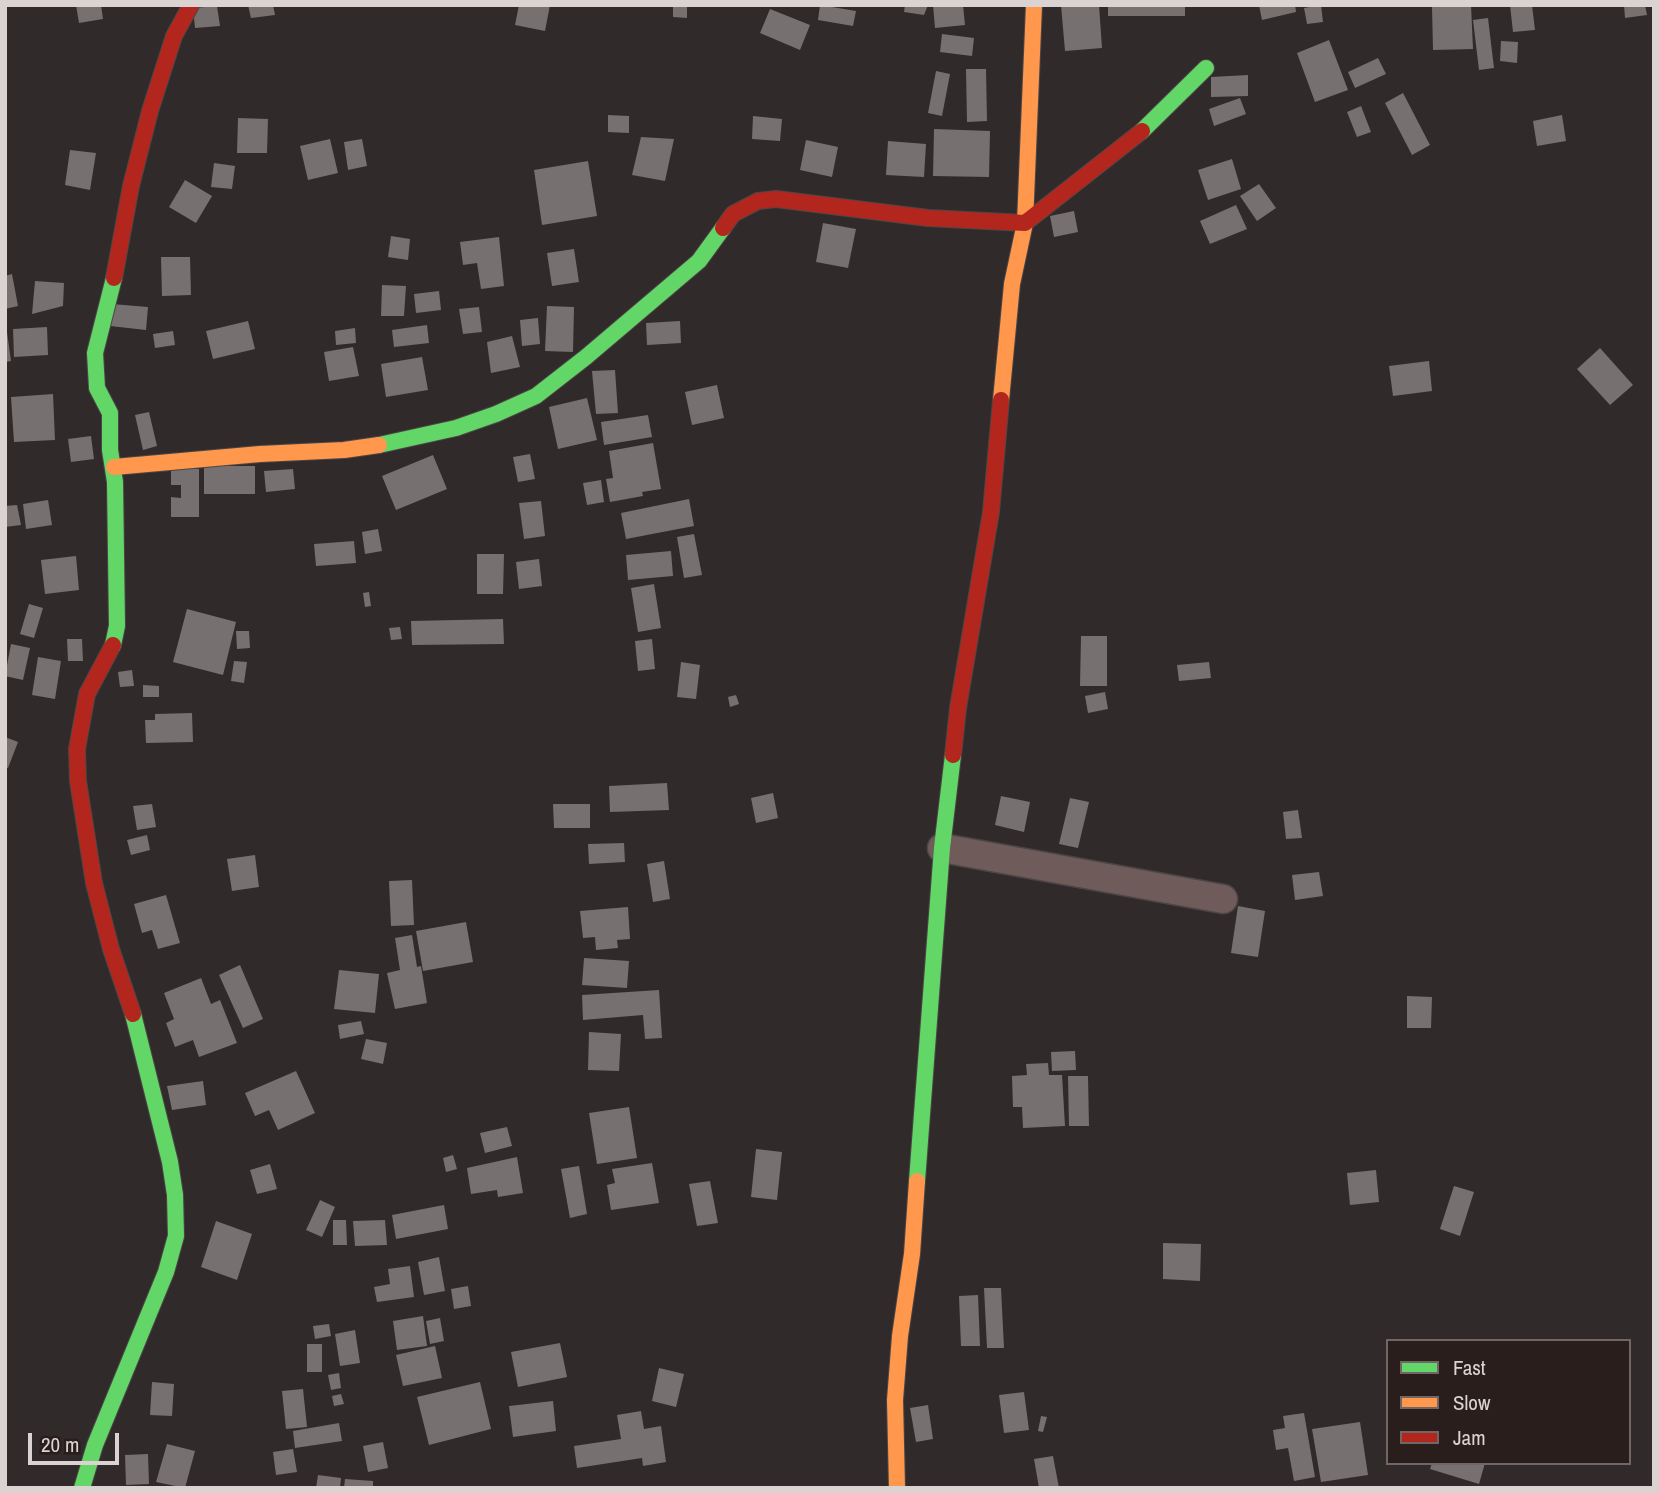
<!DOCTYPE html>
<html>
<head>
<meta charset="utf-8">
<style>
  body { margin:0 }
  #map { position:relative; width:1659px; height:1493px; overflow:hidden; background:#312a2a; font-family:"Archivo Narrow",sans-serif }
  canvas { display:block }
  .frame { position:absolute; inset:0; border:7px solid #dbd3d2; pointer-events:none }
  .legend { position:absolute; left:1386px; top:1339px; width:245px; height:126px; box-sizing:border-box; background:#2a1e1d; border:2px solid #716665; margin:0; padding:9px 12px; list-style:none; font-size:21px; color:#dbd3d2 }
  .legend li { display:flex; align-items:center; gap:14px; height:35px }
  .legend b { width:35px; border:2px solid #716665 }
  .scale { position:absolute; left:28px; top:1433px; width:91px; height:32px; box-sizing:border-box; border:4px solid #dbd3d2; border-top:0; padding-left:9px; font-size:21px; line-height:24px; white-space:nowrap; color:#dbd3d2; -webkit-text-stroke:5px #2a1e1d; paint-order:stroke }
</style>
</head>
<body>
<div id="map">
<canvas width="1659" height="1493"></canvas>
<div class="frame"></div>
<ul class="legend">
<li><b style="height:9px;background:#63d668"></b>Fast</li>
<li><b style="height:9px;background:#ff974d"></b>Slow</li>
<li><b style="height:9px;background:#b3261e"></b>Jam</li>
</ul>
<div class="scale">20 m</div>
</div>
<script>
const g = document.querySelector('canvas').getContext('2d');
g.lineJoin = 'round';
function fillPath(path, color) {
  g.fillStyle = color;
  g.fill(path, 'evenodd');
}
function poly(rows) {
  const path = new Path2D();
  for (const r of rows) {
    path.moveTo(r[0], r[1]);
    for (let i = 2; i < r.length; i += 2) path.lineTo(r[i], r[i + 1]);
  }
  return path;
}
function trace(path, color, width, dash) {
  g.strokeStyle = color;
  g.lineWidth = width;
  g.lineCap = dash ? 'butt' : 'round';
  g.setLineDash(dash || []);
  g.stroke(path);
}
const building = poly([
  [76,5,101,5,103,19,79,23],
  [248,5,273,5,275,15,251,18],
  [519,5,550,5,545,31,515,25],
  [673,5,687,5,687,18,673,17],
  [820,5,856,11,853,26,818,20],
  [905,5,928,5,924,15,904,12],
  [933,5,963,5,965,25,935,28],
  [1061,5,1099,5,1102,48,1065,51],
  [1108,5,1185,5,1185,16,1108,16],
  [1259,5,1295,5,1296,12,1262,20],
  [1321,5,1323,22,1307,24,1304,8],
  [1471,5,1473,49,1433,50,1432,7],
  [1510,5,1532,5,1535,30,1513,32],
  [1624,5,1645,5,1647,15,1625,18],
  [217,6,220,26,195,28,193,8],
  [770,9,810,25,800,50,760,33],
  [1488,18,1494,68,1479,70,1473,20],
  [942,34,974,38,972,56,940,52],
  [1329,40,1348,90,1315,102,1297,53],
  [1501,41,1518,42,1517,63,1500,61],
  [1378,58,1386,74,1355,88,1348,72],
  [966,69,986,69,987,121,967,122],
  [936,71,950,74,942,116,928,113],
  [1248,75,1248,96,1211,97,1211,77],
  [1403,93,1430,145,1412,155,1385,103],
  [1240,98,1246,114,1214,126,1209,109],
  [1361,106,1371,132,1357,137,1347,112],
  [608,115,629,116,629,133,608,132],
  [1562,115,1566,141,1537,146,1533,121],
  [753,116,782,119,780,141,752,139],
  [238,118,268,119,267,153,237,153],
  [934,129,990,131,989,177,933,176],
  [641,137,674,139,665,181,632,175],
  [330,139,338,173,308,180,300,146],
  [362,139,367,166,348,170,344,142],
  [806,140,838,147,832,177,800,170],
  [888,141,926,144,924,177,886,175],
  [70,150,96,153,90,190,65,185],
  [1232,159,1241,189,1208,200,1198,170],
  [588,161,597,216,542,225,534,170],
  [214,163,235,166,232,189,211,187],
  [185,180,212,196,196,223,169,207],
  [1259,184,1276,208,1257,221,1240,196],
  [1236,205,1247,229,1210,244,1200,221],
  [1074,211,1078,232,1054,237,1050,216],
  [823,223,856,229,848,268,816,262],
  [391,236,410,239,408,260,388,257],
  [499,237,504,286,481,289,477,263,463,265,460,242],
  [574,249,579,282,552,286,547,253],
  [161,257,190,257,191,295,162,296],
  [12,274,18,306,5,309,5,276],
  [35,281,64,283,63,306,32,314],
  [382,285,406,286,404,316,381,316],
  [439,291,441,310,416,313,414,294],
  [112,304,148,307,146,330,110,326],
  [547,306,574,307,573,352,545,351],
  [479,307,482,332,463,334,459,309],
  [538,318,540,344,522,346,520,320],
  [248,321,255,349,213,359,206,331],
  [680,321,681,343,647,345,646,323],
  [427,325,429,343,394,347,392,330],
  [47,327,48,355,14,357,13,329],
  [355,328,356,343,336,345,335,331],
  [173,331,175,345,155,348,153,334],
  [7,332,11,361,5,362,5,333],
  [512,336,520,367,491,373,487,342],
  [353,347,359,376,329,381,324,352],
  [1600,348,1633,385,1610,405,1577,369],
  [422,357,428,390,386,397,381,364],
  [1429,361,1432,391,1393,396,1389,366],
  [615,370,618,413,596,414,592,371],
  [717,385,724,418,692,425,685,392],
  [53,394,55,440,14,442,11,397],
  [587,398,597,440,558,449,549,407],
  [149,412,157,446,143,450,135,415],
  [648,415,652,437,604,445,601,422],
  [91,436,94,459,71,462,68,439],
  [653,443,661,489,642,492,643,496,610,502,606,479,613,478,609,451],
  [530,454,535,479,518,482,513,457],
  [433,455,447,489,396,510,382,476],
  [204,466,255,466,255,494,204,494],
  [171,468,199,469,199,517,171,517,171,497,181,498,181,485,171,485],
  [293,469,295,489,266,492,264,471],
  [601,480,604,502,587,505,583,483],
  [689,499,694,526,626,539,621,513],
  [48,500,52,525,26,529,23,504],
  [541,501,545,536,524,539,519,503],
  [17,505,21,525,5,527,5,506],
  [378,529,382,551,365,554,362,532],
  [694,534,702,575,684,578,677,537],
  [354,541,356,563,316,566,314,544],
  [671,551,673,576,628,580,626,555],
  [477,554,504,554,503,594,477,594],
  [76,556,79,590,45,594,41,560],
  [539,559,542,586,519,589,516,562],
  [654,584,661,628,638,632,631,588],
  [369,592,371,606,365,607,363,593],
  [29,604,43,608,34,638,20,634],
  [187,609,236,622,223,675,173,662],
  [503,619,504,644,412,645,411,621],
  [400,627,402,639,391,640,389,628],
  [236,631,249,631,250,648,237,649],
  [1081,636,1107,636,1107,686,1080,686],
  [67,639,82,639,83,661,68,661],
  [652,639,655,669,638,671,635,641],
  [11,644,30,648,23,680,5,676],
  [38,657,61,661,55,699,32,695],
  [234,661,247,662,244,683,231,681],
  [681,662,700,665,696,699,677,697],
  [1209,662,1211,678,1179,681,1177,665],
  [132,670,134,686,120,687,118,672],
  [143,685,159,686,159,697,143,697],
  [1105,692,1108,709,1088,713,1085,696],
  [736,695,739,704,730,707,728,697],
  [192,713,193,742,146,743,145,720,155,720,155,714],
  [5,737,18,742,8,768,5,767],
  [667,783,669,810,610,812,609,786],
  [773,793,778,818,756,823,751,798],
  [1001,796,1030,802,1024,832,995,825],
  [1070,798,1089,802,1078,848,1059,844],
  [152,804,156,827,137,830,133,806],
  [553,804,590,804,590,828,554,828],
  [1298,810,1302,838,1286,839,1283,812],
  [147,835,150,850,131,855,127,840],
  [624,843,625,862,589,864,588,844],
  [255,855,259,887,232,891,227,859],
  [664,861,670,899,653,902,647,864],
  [1319,872,1323,896,1295,900,1292,875],
  [412,880,414,925,391,926,389,881],
  [166,895,180,943,158,949,152,930,142,933,134,904],
  [1238,906,1265,911,1258,957,1231,953],
  [628,907,630,939,617,940,618,948,596,950,595,937,583,938,580,911],
  [466,922,473,962,423,971,416,931],
  [412,935,417,967,421,966,427,1003,395,1009,387,973,400,970,395,938],
  [584,958,629,961,627,988,582,985],
  [240,965,263,1019,243,1028,219,975],
  [339,970,379,974,375,1013,334,1009],
  [201,978,211,1004,220,1000,237,1043,199,1057,193,1040,175,1047,166,1023,174,1019,164,993],
  [659,990,662,1038,645,1039,643,1015,583,1020,582,995],
  [1407,996,1432,997,1431,1028,1407,1028],
  [361,1021,364,1034,340,1039,338,1025],
  [589,1032,621,1034,619,1071,588,1070],
  [366,1039,387,1043,383,1064,361,1059],
  [1075,1051,1076,1070,1052,1071,1051,1052],
  [1048,1063,1049,1075,1062,1075,1065,1126,1023,1128,1022,1107,1013,1107,1012,1076,1027,1075,1026,1064],
  [296,1071,315,1113,278,1130,269,1110,255,1116,245,1093],
  [1068,1076,1088,1076,1089,1126,1069,1126],
  [203,1081,206,1105,172,1110,167,1086],
  [629,1107,637,1158,597,1164,589,1113],
  [507,1127,512,1146,485,1153,480,1133],
  [756,1149,782,1152,777,1200,751,1197],
  [453,1155,457,1169,446,1172,443,1158],
  [517,1157,523,1193,498,1197,497,1190,471,1194,467,1168],
  [652,1163,659,1203,611,1210,607,1185,615,1183,612,1169],
  [270,1164,277,1189,257,1194,250,1170],
  [579,1166,587,1214,570,1218,561,1169],
  [1376,1170,1379,1202,1350,1205,1347,1173],
  [710,1181,718,1223,697,1226,689,1184],
  [1454,1186,1474,1192,1460,1236,1440,1229],
  [320,1200,335,1207,322,1237,306,1230],
  [444,1205,448,1229,396,1239,392,1215],
  [333,1220,346,1220,347,1245,333,1245],
  [385,1220,387,1245,355,1246,353,1221],
  [216,1221,252,1234,237,1280,201,1267],
  [1163,1243,1201,1244,1200,1281,1163,1279],
  [439,1257,445,1291,424,1295,418,1262],
  [410,1266,414,1297,377,1302,374,1287,390,1284,388,1269],
  [468,1286,471,1306,454,1309,451,1289],
  [984,1288,1001,1288,1004,1348,987,1348],
  [978,1295,980,1346,961,1346,959,1296],
  [423,1316,427,1346,397,1350,393,1321],
  [440,1318,444,1341,430,1344,426,1321],
  [329,1324,331,1336,315,1339,313,1326],
  [355,1330,360,1363,340,1366,335,1334],
  [560,1343,567,1377,518,1387,511,1352],
  [307,1344,322,1344,322,1372,307,1372],
  [435,1346,442,1378,403,1386,396,1355],
  [659,1368,684,1374,676,1407,652,1401],
  [339,1373,341,1388,331,1390,328,1375],
  [152,1382,174,1384,172,1416,150,1415],
  [480,1382,491,1429,429,1445,417,1397],
  [303,1389,307,1427,286,1429,282,1391],
  [1024,1392,1029,1430,1004,1433,999,1395],
  [341,1394,344,1404,334,1406,332,1396],
  [553,1401,556,1431,513,1437,509,1406],
  [928,1405,933,1439,916,1442,910,1408],
  [641,1411,644,1429,661,1426,666,1462,643,1466,642,1458,577,1468,574,1446,621,1439,617,1415],
  [1304,1413,1315,1477,1294,1481,1288,1448,1276,1450,1273,1430,1285,1428,1283,1416],
  [1041,1416,1047,1417,1043,1432,1038,1431],
  [1360,1422,1368,1475,1321,1482,1312,1429],
  [339,1423,342,1441,295,1448,293,1431],
  [383,1442,388,1468,368,1472,363,1446],
  [167,1444,195,1451,185,1488,156,1482],
  [293,1449,297,1472,276,1475,273,1452],
  [148,1454,149,1484,126,1485,125,1455],
  [1053,1456,1059,1488,1039,1488,1034,1459],
  [1432,1463,1485,1463,1479,1484,1430,1469],
  [318,1475,341,1478,340,1488,316,1488],
  [345,1479,373,1481,373,1488,344,1488]
]);
const street = poly([
  [942,848,1223,899]
]);
const fast = poly([
  [1142,131,1206,68],
  [379,445,456,428,496,414,536,396,586,357,699,261,723,228],
  [113,645,117,626,115,482,110,450,110,413,97,388,95,353,114,278],
  [917,1181,942,848,953,755],
  [82,1488,95,1445,166,1272,176,1236,175,1195,170,1162,133,1014]
]);
const slow = poly([
  [1001,400,1012,284,1025,223,1034,5],
  [114,467,260,454,344,450,379,445],
  [897,1488,895,1400,900,1336,912,1254,917,1181]
]);
const jam = poly([
  [723,228,733,214,758,201,776,199,928,218,1025,223,1142,131],
  [114,278,131,186,150,111,174,36,191,5],
  [113,645,87,694,77,749,78,781,94,883,111,949,133,1014],
  [953,755,958,708,991,512,1001,400]
]);
fillPath(building, '#767070');
trace(street, '#4b4646', 31);
trace(fast, '#4b4646', 18);
trace(slow, '#4b4646', 18);
trace(jam, '#4b4646', 18);
trace(street, '#6f5b5a', 28);
trace(fast, '#63d668', 16);
trace(slow, '#ff974d', 16);
trace(jam, '#b3261e', 16);
</script>
</body>
</html>
